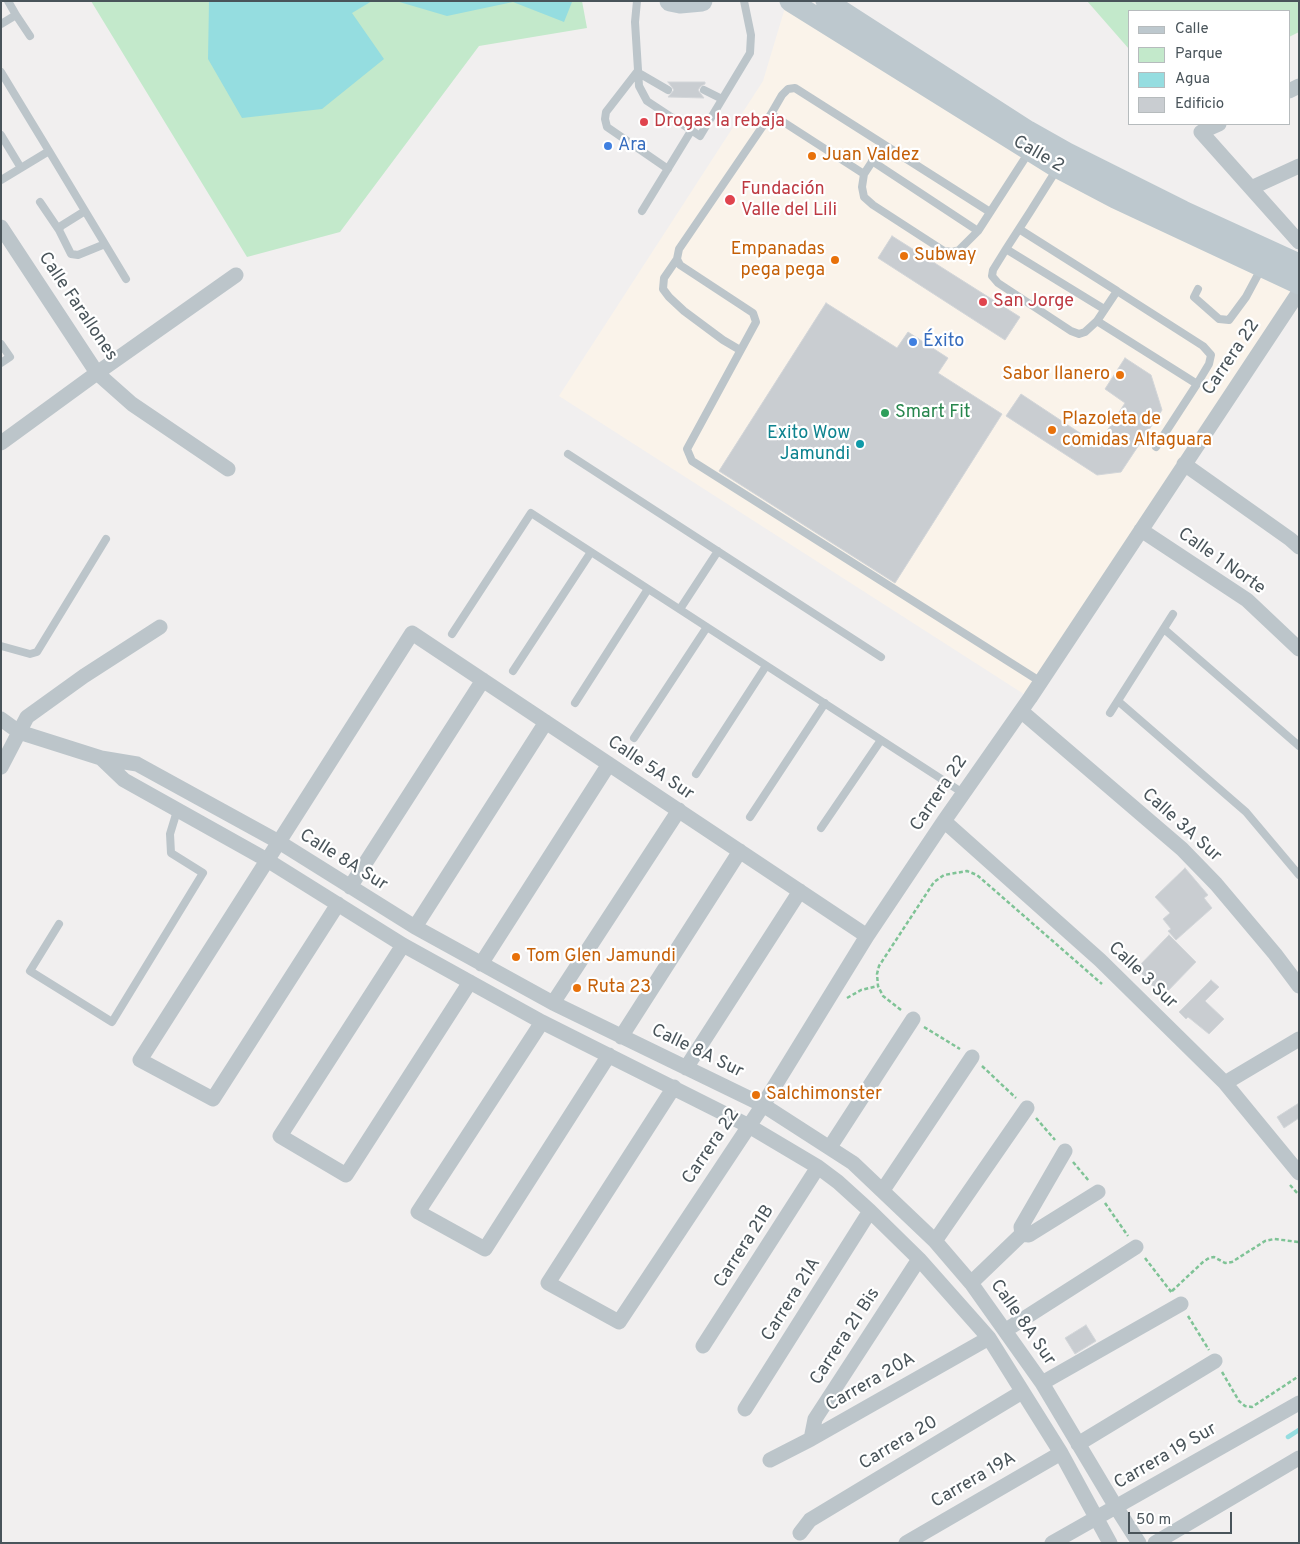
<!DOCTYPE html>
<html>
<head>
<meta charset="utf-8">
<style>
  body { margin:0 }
  #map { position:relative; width:1300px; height:1544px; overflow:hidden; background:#f1efef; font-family:Overpass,sans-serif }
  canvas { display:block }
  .frame { position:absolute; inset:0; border:2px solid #49545a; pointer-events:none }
  .legend { position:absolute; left:1128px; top:10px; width:162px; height:115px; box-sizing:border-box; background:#fff; border:1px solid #b6bbbd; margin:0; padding:6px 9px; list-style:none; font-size:15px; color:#49545a }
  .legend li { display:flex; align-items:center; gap:10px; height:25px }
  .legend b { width:25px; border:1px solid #b6bbbd }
  .scale { position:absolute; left:1128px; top:1512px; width:104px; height:22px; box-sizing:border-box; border:2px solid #49545a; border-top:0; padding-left:6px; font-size:15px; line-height:18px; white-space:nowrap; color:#49545a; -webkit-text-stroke:4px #fff; paint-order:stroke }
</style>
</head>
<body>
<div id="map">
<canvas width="1300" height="1544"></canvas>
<div class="frame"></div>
<ul class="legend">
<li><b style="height:6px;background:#bdc8ce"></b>Calle</li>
<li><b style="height:14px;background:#c3e9cb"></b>Parque</li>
<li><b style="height:14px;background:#95dde0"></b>Agua</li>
<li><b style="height:14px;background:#c9cdd1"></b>Edificio</li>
</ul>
<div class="scale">50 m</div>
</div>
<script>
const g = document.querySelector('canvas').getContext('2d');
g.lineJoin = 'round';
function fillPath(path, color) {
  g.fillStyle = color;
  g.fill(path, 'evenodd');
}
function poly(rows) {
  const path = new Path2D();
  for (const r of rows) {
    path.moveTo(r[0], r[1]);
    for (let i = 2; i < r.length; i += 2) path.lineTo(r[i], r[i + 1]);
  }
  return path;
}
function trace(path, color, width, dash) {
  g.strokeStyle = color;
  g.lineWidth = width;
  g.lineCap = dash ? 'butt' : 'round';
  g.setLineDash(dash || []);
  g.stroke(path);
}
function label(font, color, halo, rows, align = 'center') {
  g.font = font + ' Overpass,sans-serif';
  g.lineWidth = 4.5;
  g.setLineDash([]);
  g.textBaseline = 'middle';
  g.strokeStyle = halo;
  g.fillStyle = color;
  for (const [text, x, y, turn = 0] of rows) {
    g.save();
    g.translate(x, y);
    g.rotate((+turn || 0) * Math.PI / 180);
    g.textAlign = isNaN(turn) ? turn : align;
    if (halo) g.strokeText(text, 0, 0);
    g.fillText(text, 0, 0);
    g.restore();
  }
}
const commercial = poly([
  [787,1,1299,284,1030,698,559,396,763,81]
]);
const green = poly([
  [91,1,582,1,587,28,479,46,340,232,247,257],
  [1087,1,1299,1,1299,32,1289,37,1289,11,1129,11,1129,49]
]);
const water = poly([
  [209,1,372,1,352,13,384,59,322,109,242,118,208,59],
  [396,1,572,1,572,2,564,22,513,2,447,16]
]);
const stream = poly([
  [1288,1437,1299,1430]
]);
const building = poly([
  [668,82,705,82,705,84,701,86,698,90,704,98,668,97,674,90,668,82],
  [892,236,1020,317,1005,340,878,258,892,236],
  [826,303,897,348,908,332,948,358,938,373,1002,414,895,583,719,471,826,303],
  [1125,358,1151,375,1162,410,1121,472,1097,475,1006,416,1021,394,1098,445,1125,403,1105,389,1125,358],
  [1185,868,1208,895,1204,898,1212,908,1176,940,1168,931,1171,929,1163,919,1170,913,1155,897,1185,868],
  [1169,935,1196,962,1162,997,1137,968,1169,935],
  [1211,980,1219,987,1205,1001,1224,1019,1209,1034,1188,1017,1186,1019,1179,1012,1211,980],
  [1299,1103,1299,1118,1284,1128,1277,1117,1299,1103],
  [1086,1325,1096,1341,1075,1354,1065,1338,1086,1325]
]);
const path = poly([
  [847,998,861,990,878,986],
  [901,1010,883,996,878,986,877,974,879,966,934,882,944,875,967,871,977,875,1102,984],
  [924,1027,960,1049],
  [982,1066,1016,1098],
  [1036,1118,1055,1140],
  [1073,1162,1089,1181],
  [1290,1185,1299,1195],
  [1105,1203,1128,1236],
  [1145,1258,1172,1293],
  [1172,1291,1203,1262,1209,1258,1214,1257,1225,1263,1232,1262,1265,1241,1274,1239,1299,1242],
  [1188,1316,1209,1350],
  [1222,1372,1239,1401,1245,1406,1252,1407,1299,1376]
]);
const service = poly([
  [637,1,635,22,639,86,647,101,700,136,750,53,751,35,744,1],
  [16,15,30,36],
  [1,24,16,15,8,1],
  [1,72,49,151],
  [704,90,722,99],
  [771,114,864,174,862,187,864,197,873,205,944,251,952,252,959,250,978,231,1029,152],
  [1,135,21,168],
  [872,161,978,231],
  [668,169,607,127,605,119,606,112,637,72,668,90],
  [864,174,883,145],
  [1,180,49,151,126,279],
  [40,202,59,230],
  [85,211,61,226,59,230,71,254,78,255,105,244],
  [642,211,691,131],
  [990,212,795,88,788,89,782,95,771,114,679,249,677,259,680,265,753,313,756,322,687,449,692,461,1041,682],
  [1019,229,1117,291,1097,321,1085,332,1079,334,1071,331,998,283,992,276,993,270,1006,249,1019,229,1030,212,1057,169],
  [1006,249,1104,309],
  [677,259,664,278,663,289,669,297,684,311,723,340,740,350],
  [1198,289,1194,297,1219,319,1229,320,1246,297,1261,269],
  [1117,291,1203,346,1211,355,1209,364,1197,384],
  [1097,321,1197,384,1156,447],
  [1,344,10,357,1,363],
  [568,454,881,657],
  [680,609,718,551],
  [1164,629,1299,746],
  [452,634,531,513,963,793],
  [1,646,30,654,37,652,106,539],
  [513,671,591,552],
  [1118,701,1246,812,1299,875],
  [575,703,648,589],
  [1110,713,1173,614],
  [634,738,707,627],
  [696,774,766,666],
  [750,817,825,703],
  [821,828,881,740],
  [59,924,30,971,112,1022,203,873,171,853,170,834,177,811]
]);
const minor = poly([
  [1289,91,1299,86],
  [1219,124,1201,132,1299,242],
  [1251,188,1299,166],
  [1,227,97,373,132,404,228,469],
  [1,443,97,373,236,275],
  [1184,464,1290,539,1299,547],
  [1141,530,1247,600,1299,649],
  [1021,711,1182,849,1216,884,1275,954,1299,986],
  [1,719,19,732,101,758,137,764,279,842,415,927,553,1003,763,1105,853,1163,935,1241,971,1283,1042,1383,1116,1507,1139,1543],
  [101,758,124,780,267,860,403,945,542,1022,749,1126,818,1167,838,1182,870,1211,919,1259,989,1338,1061,1453,1110,1543],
  [1,767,27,717,84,676,160,627],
  [944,821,1100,960,1225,1083,1299,1173],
  [350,887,483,680],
  [338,904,213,1099,140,1060,412,633,867,936],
  [415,927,546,722],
  [403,945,280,1136,346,1175,470,982],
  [481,964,609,764],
  [553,1003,679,810],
  [542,1022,418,1212,485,1249,609,1055],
  [621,1037,740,851],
  [686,1068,800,891],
  [1225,1083,1299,1039],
  [674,1087,548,1283,619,1322,763,1105,867,936,944,821,1030,698,1299,292],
  [830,1147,913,1019],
  [883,1190,972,1057],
  [1022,1234,1021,1227,1065,1151],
  [1022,1234,1029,1235,1098,1192],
  [935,1241,1027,1108],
  [971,1283,1022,1234],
  [1006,1330,1136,1247],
  [703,1346,818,1167],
  [1042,1383,1181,1304],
  [745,1409,870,1211],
  [811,1439,815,1419,919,1259],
  [1078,1444,1215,1361],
  [770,1460,811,1439,989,1338],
  [800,1533,810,1520,1022,1392],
  [906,1543,1061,1453],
  [1052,1543,1299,1403],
  [1155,1543,1299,1458]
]);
const secondary = poly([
  [670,1,680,3,702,1],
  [790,1,1058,168,1115,198,1299,284],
  [826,1,1028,131,1067,153,1183,211,1299,264]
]);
const markers = [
  [644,122,5,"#e0444e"],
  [608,146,5,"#3f7fe0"],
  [812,156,5,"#e8710a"],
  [730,200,6,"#e0444e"],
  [904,256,5,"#e8710a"],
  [835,260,5,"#e8710a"],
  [983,302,5,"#e0444e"],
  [913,342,5,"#3f7fe0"],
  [1120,375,5,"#e8710a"],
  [885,413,5,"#2e9e5b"],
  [1052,430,5,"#e8710a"],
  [860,444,5,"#0f9aa8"],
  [516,957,5,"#e8710a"],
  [577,988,5,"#e8710a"],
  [756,1095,5,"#e8710a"]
];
const healthNames = [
  ["Drogas la rebaja",654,122],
  ["Fundación",741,190],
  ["Valle del Lili",741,211],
  ["San Jorge",993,302]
];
const shopNames = [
  ["Ara",618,146],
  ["Éxito",923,342]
];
const streetNames = [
  ["Calle 2",1038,155,30],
  ["Calle Farallones",77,307,56],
  ["Carrera 22",1232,358,-56],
  ["Calle 1 Norte",1221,562,35],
  ["Calle 5A Sur",650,769,34],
  ["Carrera 22",940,794,-56],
  ["Calle 3A Sur",1181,826,42],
  ["Calle 8A Sur",343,861,32],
  ["Calle 3 Sur",1142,976,44],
  ["Calle 8A Sur",697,1052,26],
  ["Carrera 22",712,1147,-56],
  ["Carrera 21B",745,1247,-57],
  ["Carrera 21A",792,1300,-58],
  ["Calle 8A Sur",1022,1323,55],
  ["Carrera 21 Bis",846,1337,-57],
  ["Carrera 20A",871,1383,-30],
  ["Carrera 20",899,1444,-31],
  ["Carrera 19 Sur",1166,1457,-30],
  ["Carrera 19A",974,1481,-30]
];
const foodNames = [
  ["Juan Valdez",822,156],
  ["Empanadas",825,250,"right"],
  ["pega pega",825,271,"right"],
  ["Subway",914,256],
  ["Sabor llanero",1110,375,"right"],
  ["Plazoleta de",1062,420],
  ["comidas Alfaguara",1062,441],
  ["Tom Glen Jamundi",526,957],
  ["Ruta 23",587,988],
  ["Salchimonster",766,1095]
];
const leisureNames = [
  ["Smart Fit",895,413]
];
const cultureNames = [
  ["Exito Wow",850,434],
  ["Jamundi",850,455]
];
fillPath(commercial, '#faf3ea');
fillPath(green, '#c3e9cb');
fillPath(water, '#95dde0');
trace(stream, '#95dde0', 4.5);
fillPath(building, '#c9cdd1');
trace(building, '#d3d6d9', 1);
trace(path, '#7fc396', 2.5, [4, 2.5]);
trace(service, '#bcc5ca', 8);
trace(minor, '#bcc5ca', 15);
trace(secondary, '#bdc8ce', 21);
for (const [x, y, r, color] of markers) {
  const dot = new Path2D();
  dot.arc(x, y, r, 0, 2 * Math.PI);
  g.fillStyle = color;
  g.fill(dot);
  trace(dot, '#fff', 2);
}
label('18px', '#be3a42', '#fff', healthNames, 'left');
label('18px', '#366cbe', '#fff', shopNames, 'left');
label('18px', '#49545a', '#fff', streetNames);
label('18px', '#c56008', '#fff', foodNames, 'left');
label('18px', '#27864d', '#fff', leisureNames, 'left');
label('18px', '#0d838f', '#fff', cultureNames, 'right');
</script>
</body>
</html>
